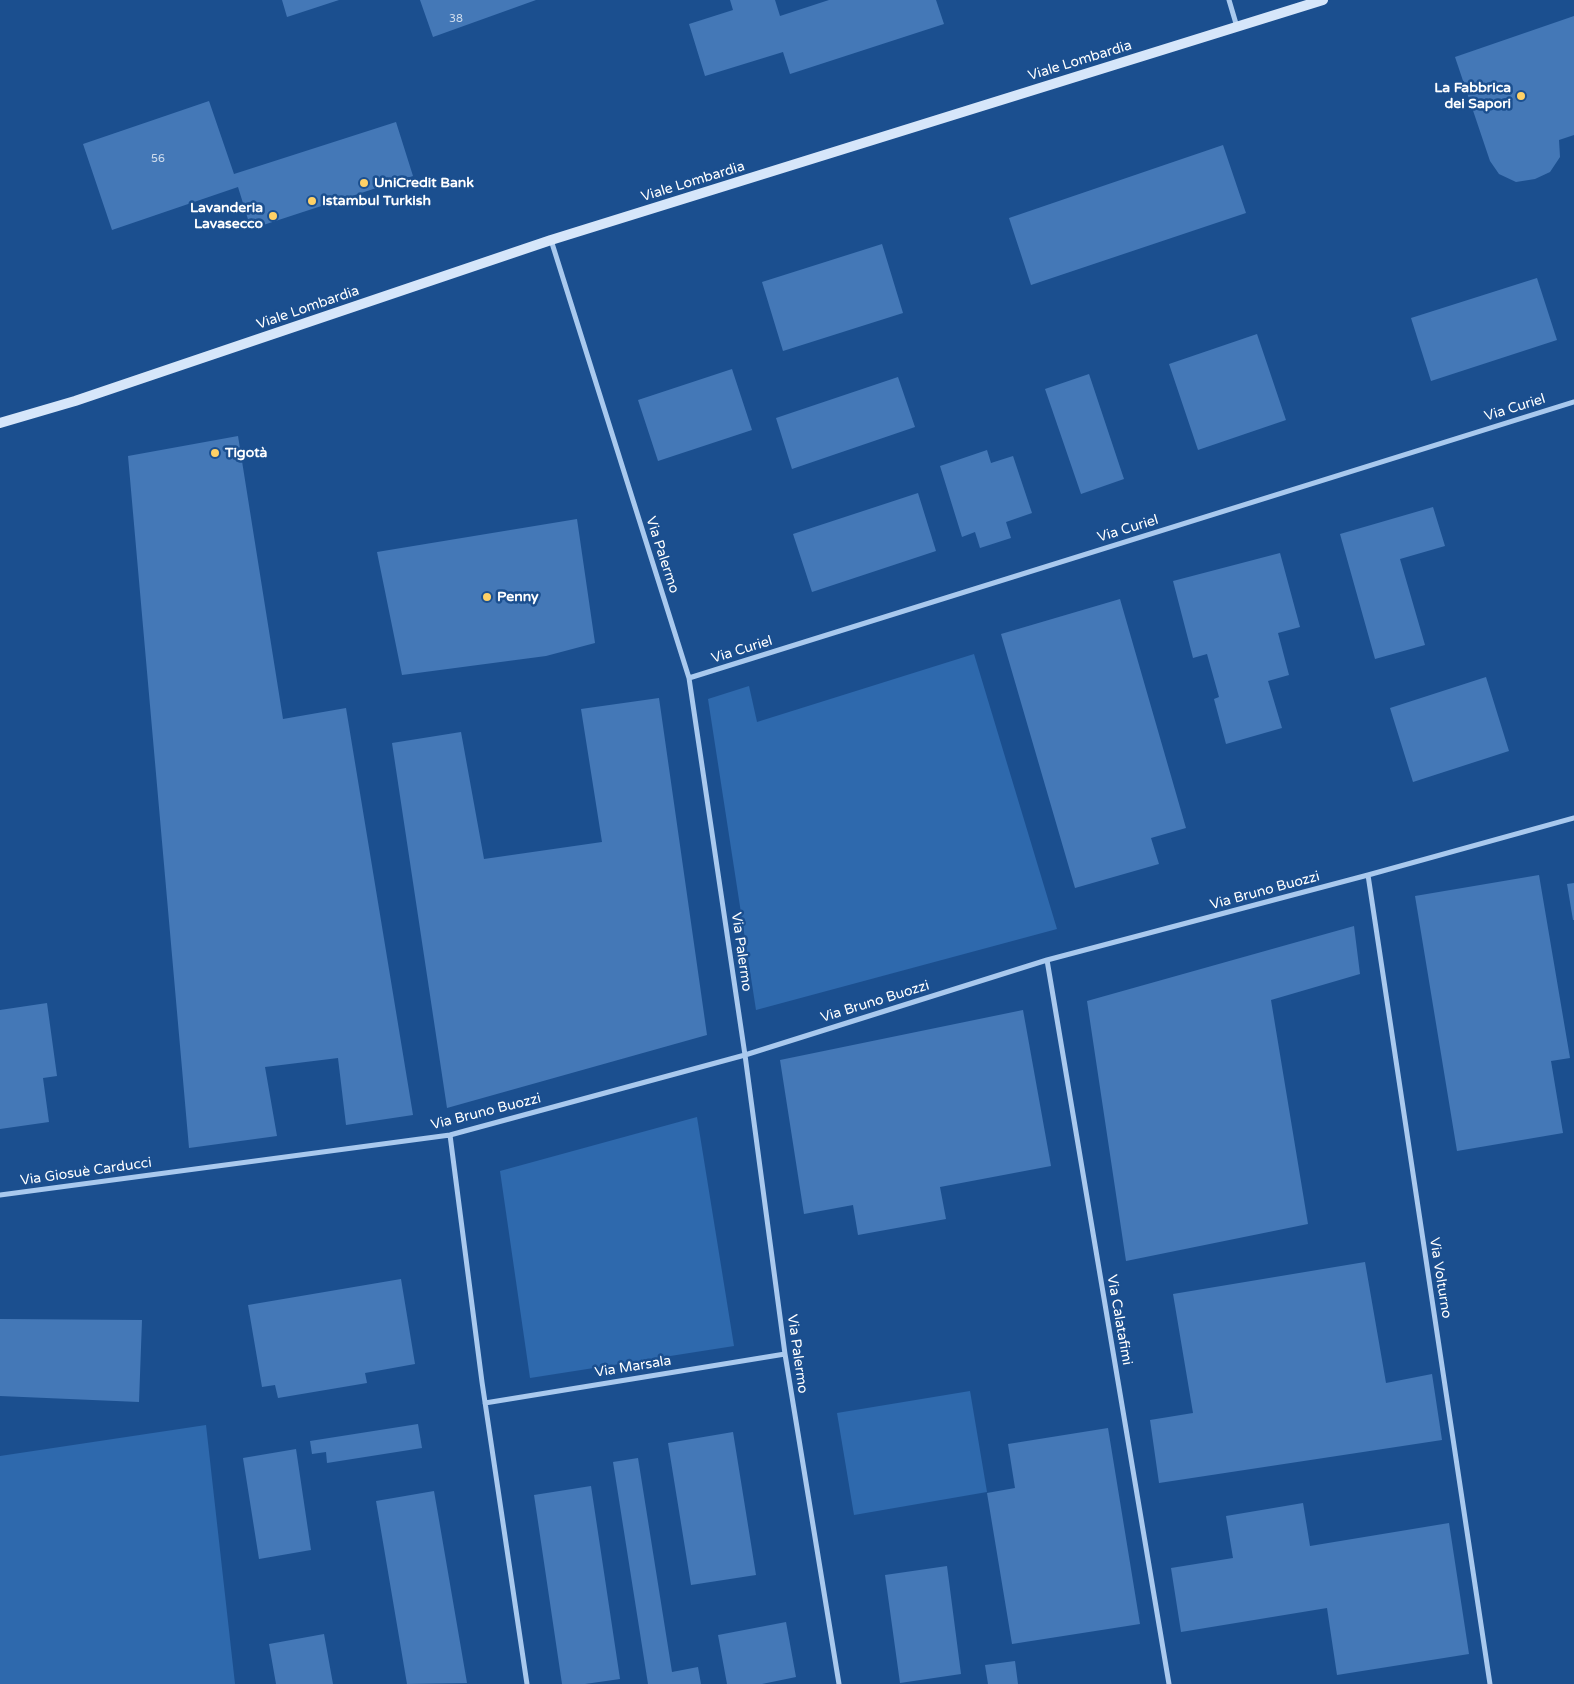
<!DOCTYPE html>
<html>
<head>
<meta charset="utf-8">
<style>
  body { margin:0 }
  canvas { display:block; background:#1b4f8f }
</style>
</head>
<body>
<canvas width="1574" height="1684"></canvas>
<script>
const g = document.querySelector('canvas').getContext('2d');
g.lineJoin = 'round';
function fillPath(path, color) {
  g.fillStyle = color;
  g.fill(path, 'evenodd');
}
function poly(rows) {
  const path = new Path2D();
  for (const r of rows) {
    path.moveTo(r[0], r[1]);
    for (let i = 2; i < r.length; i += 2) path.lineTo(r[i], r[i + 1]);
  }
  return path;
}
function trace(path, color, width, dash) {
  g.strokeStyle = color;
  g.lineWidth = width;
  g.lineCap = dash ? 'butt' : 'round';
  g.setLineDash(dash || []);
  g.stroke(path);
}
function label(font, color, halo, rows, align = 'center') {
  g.font = font + ' "Varela Round",sans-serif';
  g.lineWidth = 5;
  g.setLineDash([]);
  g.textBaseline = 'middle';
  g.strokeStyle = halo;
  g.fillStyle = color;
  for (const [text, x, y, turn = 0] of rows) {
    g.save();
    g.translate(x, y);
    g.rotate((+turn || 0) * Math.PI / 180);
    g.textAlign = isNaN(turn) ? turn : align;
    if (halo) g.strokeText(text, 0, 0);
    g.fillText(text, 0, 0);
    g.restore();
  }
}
const green = poly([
  [974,654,1057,929,756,1010,708,699,749,686,757,722],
  [697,1117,734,1346,530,1378,500,1171],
  [970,1391,987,1492,854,1515,837,1413],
  [206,1425,235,1684,0,1684,0,1456]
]);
const building = poly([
  [282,0,339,0,287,17],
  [420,0,536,0,433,37],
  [730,0,775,0,780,16,829,0,936,0,944,24,790,74,783,52,705,76,689,24,733,10],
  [1574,16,1574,135,1559,140,1560,157,1550,172,1535,179,1516,182,1499,174,1490,161,1455,57],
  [209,101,234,174,396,122,413,176,251,229,238,187,112,230,83,144],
  [1223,145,1246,213,1031,285,1009,218],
  [882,244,903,313,783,351,762,282],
  [1537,278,1557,340,1431,381,1411,318],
  [1257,334,1286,420,1198,450,1169,364],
  [732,369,752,430,658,461,638,400],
  [1089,374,1124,479,1081,494,1045,389],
  [898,377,915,427,792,469,776,418],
  [238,436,283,719,346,708,413,1115,346,1125,338,1058,265,1067,277,1136,189,1148,128,456],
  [987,450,991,463,1013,456,1032,513,1006,522,1011,538,980,548,975,532,962,537,940,466],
  [918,493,936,551,812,592,793,534],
  [1433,507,1445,546,1400,559,1425,645,1375,659,1340,534],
  [577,519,595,643,546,656,402,675,377,552],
  [1280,553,1300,627,1278,633,1289,675,1268,681,1282,728,1226,744,1214,699,1219,697,1207,654,1193,658,1173,581],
  [1120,599,1186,828,1151,838,1159,864,1075,888,1001,634],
  [1486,677,1509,751,1413,782,1390,708],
  [659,698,707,1035,447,1108,392,743,461,732,484,859,602,842,581,709],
  [1539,875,1570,1058,1551,1061,1563,1133,1457,1151,1415,896],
  [1574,883,1574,920,1573,920,1567,884],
  [1354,926,1360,974,1271,1000,1308,1224,1126,1261,1087,1001],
  [47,1003,57,1076,43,1078,49,1122,0,1129,0,1010],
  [1023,1010,1051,1166,940,1187,946,1219,858,1235,853,1205,804,1214,780,1060],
  [1365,1262,1386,1383,1432,1374,1442,1440,1159,1483,1150,1420,1193,1413,1173,1294],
  [401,1279,415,1364,365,1373,367,1383,278,1398,275,1385,262,1387,248,1305],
  [0,1319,142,1320,139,1402,0,1396],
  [418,1424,422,1448,327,1463,326,1452,312,1454,310,1441],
  [1108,1428,1140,1624,1012,1644,987,1493,1015,1488,1008,1444],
  [733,1432,756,1575,691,1585,668,1443],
  [296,1449,311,1550,259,1559,243,1458],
  [638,1458,672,1672,698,1667,701,1684,648,1684,613,1462],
  [591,1486,620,1679,585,1684,562,1684,534,1495],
  [434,1491,467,1683,407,1684,376,1501],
  [1303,1503,1310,1546,1449,1523,1469,1654,1337,1675,1327,1608,1181,1632,1171,1568,1233,1558,1226,1516],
  [947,1566,961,1674,900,1683,885,1575],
  [786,1622,796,1677,762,1684,727,1684,718,1635],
  [324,1634,333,1684,276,1684,269,1644],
  [1015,1661,1018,1684,988,1684,985,1665]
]);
const street = poly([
  [1229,0,1237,27],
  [551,240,689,678,745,1055,785,1354,839,1684],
  [689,678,1574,402],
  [1368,875,1490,1684],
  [1047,960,1169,1684],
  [450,1135,482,1382,527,1684],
  [0,1195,450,1135,745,1055,1047,960,1368,875,1574,818],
  [485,1403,785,1354]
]);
const secondary = poly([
  [0,423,75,401,551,240,1323,0]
]);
const markers = [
  [1521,96,5,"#ffd166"],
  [364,183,5,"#ffd166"],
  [312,201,5,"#ffd166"],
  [273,216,5,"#ffd166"],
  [215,453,5,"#ffd166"],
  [487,597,5,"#ffd166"]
];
const numberNames = [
  ["38",456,19],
  ["56",158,159]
];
const streetNames = [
  ["Viale Lombardia",1080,61,-17],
  ["Viale Lombardia",693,182,-17],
  ["Viale Lombardia",308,308,-19],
  ["Via Curiel",1515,408,-17],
  ["Via Curiel",1128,529,-17],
  ["Via Palermo",662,555,72],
  ["Via Curiel",742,650,-17],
  ["Via Bruno Buozzi",1265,891,-15],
  ["Via Palermo",741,952,82],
  ["Via Bruno Buozzi",875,1002,-17],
  ["Via Bruno Buozzi",486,1112,-14],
  ["Via Giosuè Carducci",86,1172,-8],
  ["Via Volturno",1440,1278,81],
  ["Via Calatafimi",1119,1320,80],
  ["Via Palermo",797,1354,82],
  ["Via Marsala",633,1367,-9]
];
const poiNames = [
  ["La Fabbrica",1511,88,"right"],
  ["dei Sapori",1511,104,"right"],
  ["UniCredit Bank",374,183],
  ["Istambul Turkish",322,201],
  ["Lavanderia",263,208,"right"],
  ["Lavasecco",263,224,"right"],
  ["Tigotà",225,453],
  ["Penny",497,597]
];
fillPath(green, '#2e69ad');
fillPath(building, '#4478b7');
trace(street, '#a9c9ee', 5);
trace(secondary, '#d6e6fa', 10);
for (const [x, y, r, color] of markers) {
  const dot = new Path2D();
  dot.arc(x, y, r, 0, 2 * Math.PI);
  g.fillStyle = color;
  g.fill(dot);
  trace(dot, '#1b4f8f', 2);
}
label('11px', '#d0dded', null, numberNames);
label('14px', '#fff', '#1b4f8f', streetNames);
label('bold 14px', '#fff', '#1b4f8f', poiNames, 'left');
</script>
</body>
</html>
